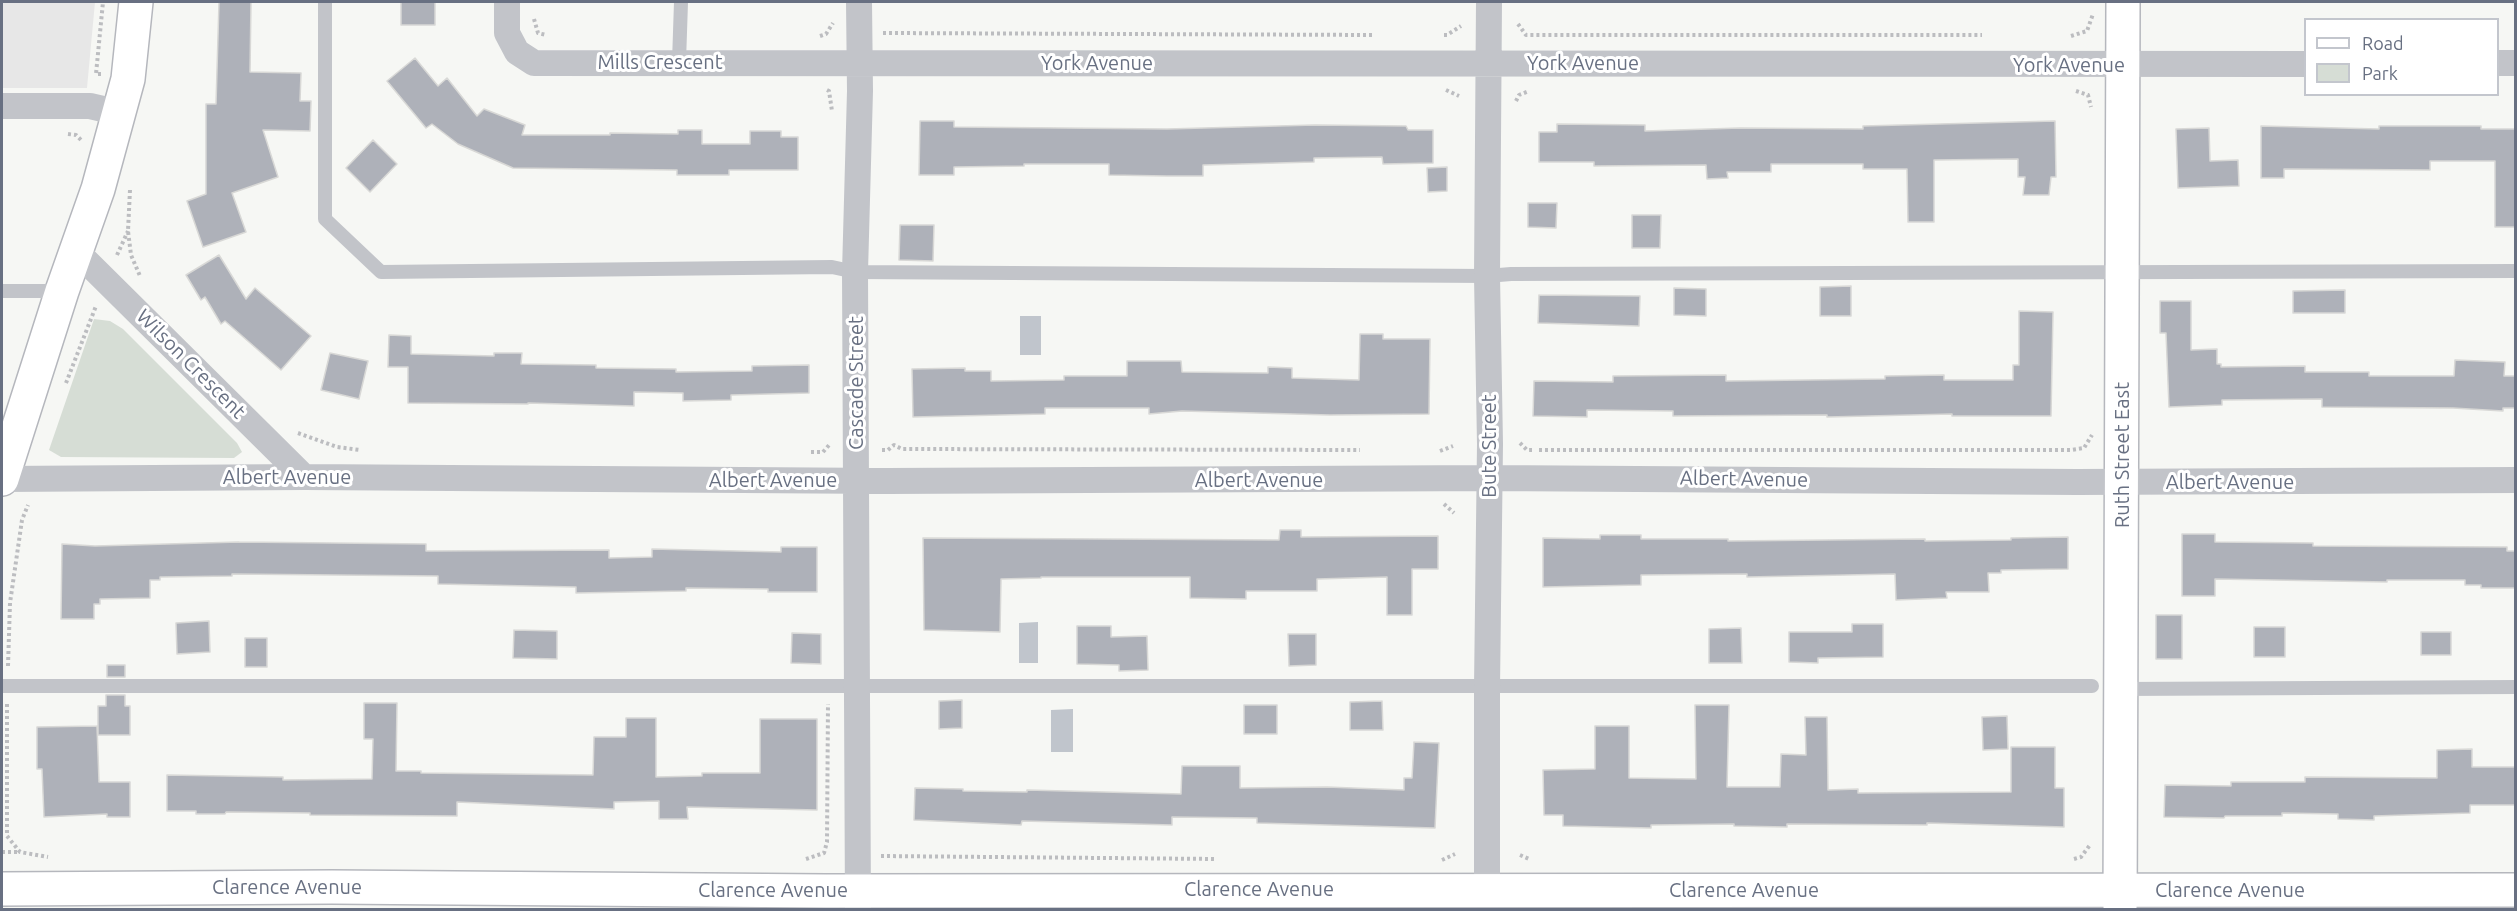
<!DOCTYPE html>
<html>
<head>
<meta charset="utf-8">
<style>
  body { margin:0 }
  #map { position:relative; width:2517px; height:911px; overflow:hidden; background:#f6f7f4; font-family:Ubuntu,sans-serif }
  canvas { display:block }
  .frame { position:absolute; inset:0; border:3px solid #687082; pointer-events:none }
  .legend { position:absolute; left:2304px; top:18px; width:195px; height:78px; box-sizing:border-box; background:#fff; border:2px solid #c3c6cd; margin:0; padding:8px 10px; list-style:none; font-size:18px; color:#687082 }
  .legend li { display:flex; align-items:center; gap:12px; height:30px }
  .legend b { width:30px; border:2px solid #c3c6cd }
</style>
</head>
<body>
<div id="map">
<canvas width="2517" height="911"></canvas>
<div class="frame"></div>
<ul class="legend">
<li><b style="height:8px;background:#fff"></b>Road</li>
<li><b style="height:16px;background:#d6ddd5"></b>Park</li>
</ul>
</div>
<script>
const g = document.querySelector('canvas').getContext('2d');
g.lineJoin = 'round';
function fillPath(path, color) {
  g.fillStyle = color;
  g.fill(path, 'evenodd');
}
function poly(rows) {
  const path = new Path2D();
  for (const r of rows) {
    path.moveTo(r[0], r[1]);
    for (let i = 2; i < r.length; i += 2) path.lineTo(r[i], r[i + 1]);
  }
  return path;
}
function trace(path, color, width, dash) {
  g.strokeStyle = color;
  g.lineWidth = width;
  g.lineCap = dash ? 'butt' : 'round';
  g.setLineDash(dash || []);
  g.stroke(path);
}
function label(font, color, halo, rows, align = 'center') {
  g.font = font + ' Ubuntu,sans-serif';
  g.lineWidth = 6;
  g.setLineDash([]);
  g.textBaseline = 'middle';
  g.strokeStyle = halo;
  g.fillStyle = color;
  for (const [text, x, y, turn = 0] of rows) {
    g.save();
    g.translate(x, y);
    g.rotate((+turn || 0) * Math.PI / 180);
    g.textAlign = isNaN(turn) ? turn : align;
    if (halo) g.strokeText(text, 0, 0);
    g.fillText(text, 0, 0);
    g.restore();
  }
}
const built = poly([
  [2,2,95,2,87,88,2,88]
]);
const green = poly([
  [94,319,110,321,123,329,237,443,242,452,234,458,61,457,49,450]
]);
const water = poly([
  [1020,316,1041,316,1041,355,1020,355],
  [1038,622,1038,663,1019,663,1019,623],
  [1073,709,1073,752,1051,752,1051,710]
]);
const building = poly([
  [219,2,251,2,250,72,301,73,300,101,311,101,310,131,263,130,278,177,232,193,246,232,203,247,187,201,206,194,206,104,216,104,219,2],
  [401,2,435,2,435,25,401,25,401,2],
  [415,58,438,86,447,78,477,116,484,109,525,125,522,135,610,135,610,133,678,134,678,130,702,130,702,144,750,144,750,131,781,131,781,137,798,137,798,170,729,170,729,175,677,175,677,170,513,168,458,144,432,124,426,128,387,81,415,58],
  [920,121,954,121,954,127,1167,129,1315,125,1406,126,1408,130,1433,130,1433,163,1383,164,1382,157,1314,158,1314,162,1203,165,1203,176,1167,176,1109,175,1109,164,1024,164,1024,166,954,167,954,175,919,175,920,121],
  [2055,121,2056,177,2051,177,2049,195,2023,195,2025,177,2018,177,2018,159,1934,160,1934,222,1908,222,1907,169,1863,169,1863,164,1771,164,1771,172,1727,172,1728,178,1707,179,1706,165,1594,166,1594,162,1539,162,1539,132,1557,132,1557,124,1645,125,1645,131,1740,128,1863,129,1863,126,2055,121],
  [2261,126,2379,129,2379,126,2481,126,2481,129,2516,129,2516,227,2495,227,2495,161,2430,161,2430,170,2284,169,2284,178,2261,178,2261,126],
  [2209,128,2210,161,2238,160,2239,186,2178,188,2176,129,2209,128],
  [373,140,397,164,370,192,346,168,373,140],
  [1447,167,1447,191,1428,192,1427,168,1447,167],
  [1528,203,1557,203,1556,228,1528,227,1528,203],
  [1632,215,1661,215,1660,248,1632,248,1632,215],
  [900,225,934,225,933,261,899,260,900,225],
  [219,255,246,299,255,288,311,336,281,370,225,321,221,324,205,297,201,300,186,275,219,255],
  [1851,286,1851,316,1820,316,1820,287,1851,286],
  [1674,288,1706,289,1706,316,1674,315,1674,288],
  [2345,290,2345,313,2293,313,2293,291,2345,290],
  [1539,295,1640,296,1639,326,1538,323,1539,295],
  [2160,301,2191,301,2191,350,2217,349,2217,364,2221,364,2221,367,2305,366,2305,372,2369,372,2369,376,2454,376,2455,360,2505,362,2504,376,2516,376,2516,408,2503,408,2503,411,2453,408,2322,407,2322,399,2222,400,2222,405,2169,407,2166,333,2160,333,2160,301],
  [2019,311,2053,312,2051,416,1952,416,1952,414,1827,417,1827,415,1673,416,1673,411,1587,410,1587,417,1533,416,1534,381,1613,382,1613,376,1726,375,1726,381,1885,379,1885,376,1944,375,1944,380,2013,380,2013,365,2019,365,2019,311],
  [1360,334,1383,334,1383,339,1430,339,1429,414,1330,415,1182,411,1149,414,1149,408,1045,408,1045,414,913,417,912,369,965,368,965,371,991,371,991,381,1064,380,1064,376,1127,376,1127,361,1181,361,1182,372,1268,373,1268,367,1292,368,1292,378,1359,380,1360,334],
  [389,335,411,336,411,354,494,356,494,353,522,353,521,364,596,365,596,368,676,369,676,372,752,371,752,366,809,365,809,393,731,395,731,400,683,401,683,393,634,392,634,406,528,403,528,404,408,403,408,367,388,367,389,335],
  [330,353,368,361,359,399,321,390,330,353],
  [1280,530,1301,530,1301,537,1438,536,1438,569,1412,569,1412,615,1387,615,1387,577,1317,579,1317,591,1246,591,1246,599,1190,598,1190,577,1041,577,1041,578,1001,579,1000,632,924,630,923,538,1279,540,1280,530],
  [2182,534,2215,534,2215,542,2313,543,2313,546,2507,547,2507,551,2516,551,2516,588,2481,588,2481,585,2465,585,2465,580,2387,580,2387,582,2215,579,2215,596,2182,596,2182,534],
  [1600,535,1641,535,1641,539,1728,539,1728,541,1925,539,1925,541,2011,540,2011,538,2068,537,2068,569,2001,570,2001,573,1988,573,1989,592,1946,592,1947,598,1896,600,1895,574,1747,577,1747,574,1641,575,1641,585,1543,587,1543,538,1600,539,1600,535],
  [239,542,426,544,426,551,609,550,609,558,652,557,652,549,781,552,781,547,817,547,817,592,768,592,768,589,686,588,686,591,576,593,576,587,438,584,438,576,232,574,232,576,160,577,160,580,150,580,150,598,100,599,100,604,94,604,94,619,61,619,62,544,95,546,239,542],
  [2156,615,2182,615,2182,659,2156,659,2156,615],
  [209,621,210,652,177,654,176,623,209,621],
  [1852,624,1883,624,1883,657,1818,658,1818,663,1789,662,1789,632,1852,632,1852,624],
  [1077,626,1111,626,1111,637,1147,636,1148,670,1119,671,1119,665,1077,664,1077,626],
  [2254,627,2285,627,2285,657,2254,657,2254,627],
  [1741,628,1742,663,1709,663,1709,629,1741,628],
  [514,630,557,631,557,659,513,658,514,630],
  [2421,632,2451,632,2451,655,2421,655,2421,632],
  [792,633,821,634,821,664,791,663,792,633],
  [1288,634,1316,634,1316,665,1289,666,1288,634],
  [245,638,267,638,267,667,245,667,245,638],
  [107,665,125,665,125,677,107,677,107,665],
  [106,695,125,695,125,706,130,706,130,735,98,735,98,706,106,706,106,695],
  [962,700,962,728,939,729,939,701,962,700],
  [1382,701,1383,730,1350,730,1350,702,1382,701],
  [364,703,397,703,396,771,421,771,421,773,593,775,594,737,626,737,626,718,656,718,656,777,702,776,702,773,760,773,760,719,817,719,817,810,687,807,688,819,659,819,659,801,614,802,614,809,457,802,457,816,310,815,310,813,226,812,225,814,196,814,196,811,167,811,167,775,283,777,283,780,372,779,373,739,364,739,364,703],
  [1244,705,1277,705,1277,734,1244,734,1244,705],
  [1695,705,1729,705,1727,787,1780,787,1781,754,1806,755,1805,717,1827,717,1828,790,1858,789,1858,793,2011,792,2011,747,2055,747,2055,788,2064,788,2064,827,1927,823,1927,825,1787,824,1787,827,1734,826,1734,824,1651,825,1651,828,1563,826,1563,815,1544,815,1543,770,1595,769,1595,726,1629,726,1629,778,1696,779,1695,705],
  [2007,716,2008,749,1983,750,1982,717,2007,716],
  [97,726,99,782,130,782,130,817,107,817,107,814,44,817,42,769,37,769,37,727,97,726],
  [1414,742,1439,743,1435,828,1257,823,1257,818,1172,817,1172,825,1022,821,1021,825,914,820,915,788,963,789,963,791,1027,792,1027,790,1181,794,1182,766,1240,766,1240,788,1327,787,1404,790,1404,778,1412,778,1414,742],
  [2472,749,2472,767,2516,767,2516,805,2470,805,2470,813,2374,816,2374,820,2338,819,2338,814,2282,813,2282,816,2225,816,2224,818,2164,817,2165,785,2231,786,2231,782,2305,782,2305,777,2437,778,2437,750,2472,749]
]);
const path = poly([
  [534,19,538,33,546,35],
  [1518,24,1526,35,1982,35],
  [883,33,1373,35],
  [1444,35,1447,35,1461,26],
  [820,36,826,34,833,23],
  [2071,36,2087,31,2093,14],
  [101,74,96,74,103,2],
  [827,90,829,91,832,111],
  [1446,90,1459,96],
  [2076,91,2088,95,2091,107],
  [1516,101,1519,95,1529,91],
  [68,134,76,135,82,141],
  [130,190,128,231,131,255,140,276],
  [117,255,128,231],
  [66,383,96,306],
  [298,433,337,447,360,450],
  [1520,443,1527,450,1532,450],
  [882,450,888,450,894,445,902,449,1360,450],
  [1539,450,2071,450,2084,448,2092,435],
  [1440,451,1453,446],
  [811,452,823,452,830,444],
  [1444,504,1454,513],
  [8,666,10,603,22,520,28,505],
  [7,704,7,836,20,852,48,857],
  [2,852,19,852],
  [1520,855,1529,859],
  [881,856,1216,859],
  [806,859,824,853,827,842,828,704],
  [2074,859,2081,857,2090,845],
  [1442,860,1455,854]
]);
const lane = poly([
  [325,2,325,219,381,272,832,267,855,272,1487,276,1511,274,2516,271],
  [679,62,681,2],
  [2,291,62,291],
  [2,686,2092,686],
  [2121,689,2516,687]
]);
const street = poly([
  [507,2,507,33,517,52,534,63,2306,64],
  [2498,63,2516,63],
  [2,106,90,106,120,113],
  [77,252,304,477],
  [2,479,304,477,888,481,1490,478,2077,482,2516,480],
  [1487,890,1487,687,1490,444,1487,276,1489,2],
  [858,910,855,272,860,91,859,2]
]);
const secondary = poly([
  [2,479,62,291,98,189,128,79,136,2],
  [2,889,332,887,826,891,2516,890],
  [2120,910,2123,2]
]);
const streetNames = [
  ["Mills Crescent",660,62],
  ["York Avenue",1097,63],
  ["York Avenue",1583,63],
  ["York Avenue",2069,65],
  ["Wilson Crescent",191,364,45],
  ["Cascade Street",856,383,-90],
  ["Bute Street",1489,446,-90],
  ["Ruth Street East",2122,455,-90],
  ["Albert Avenue",287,477],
  ["Albert Avenue",1744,479,1],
  ["Albert Avenue",773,480],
  ["Albert Avenue",1259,480],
  ["Albert Avenue",2230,482],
  ["Clarence Avenue",287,887],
  ["Clarence Avenue",1259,889],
  ["Clarence Avenue",773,890],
  ["Clarence Avenue",1744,890],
  ["Clarence Avenue",2230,890]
];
fillPath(built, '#e7e7e7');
fillPath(green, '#d6ddd5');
fillPath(water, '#c0c5cc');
fillPath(building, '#aeb1b9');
trace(building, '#d8d8d6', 1.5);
trace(secondary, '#b5b7bd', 36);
trace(path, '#bcbdc0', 4, [3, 3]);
trace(lane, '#c2c4c9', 14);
trace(street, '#c2c4c9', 26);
trace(secondary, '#fff', 33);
label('20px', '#687082', '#fff', streetNames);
</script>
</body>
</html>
